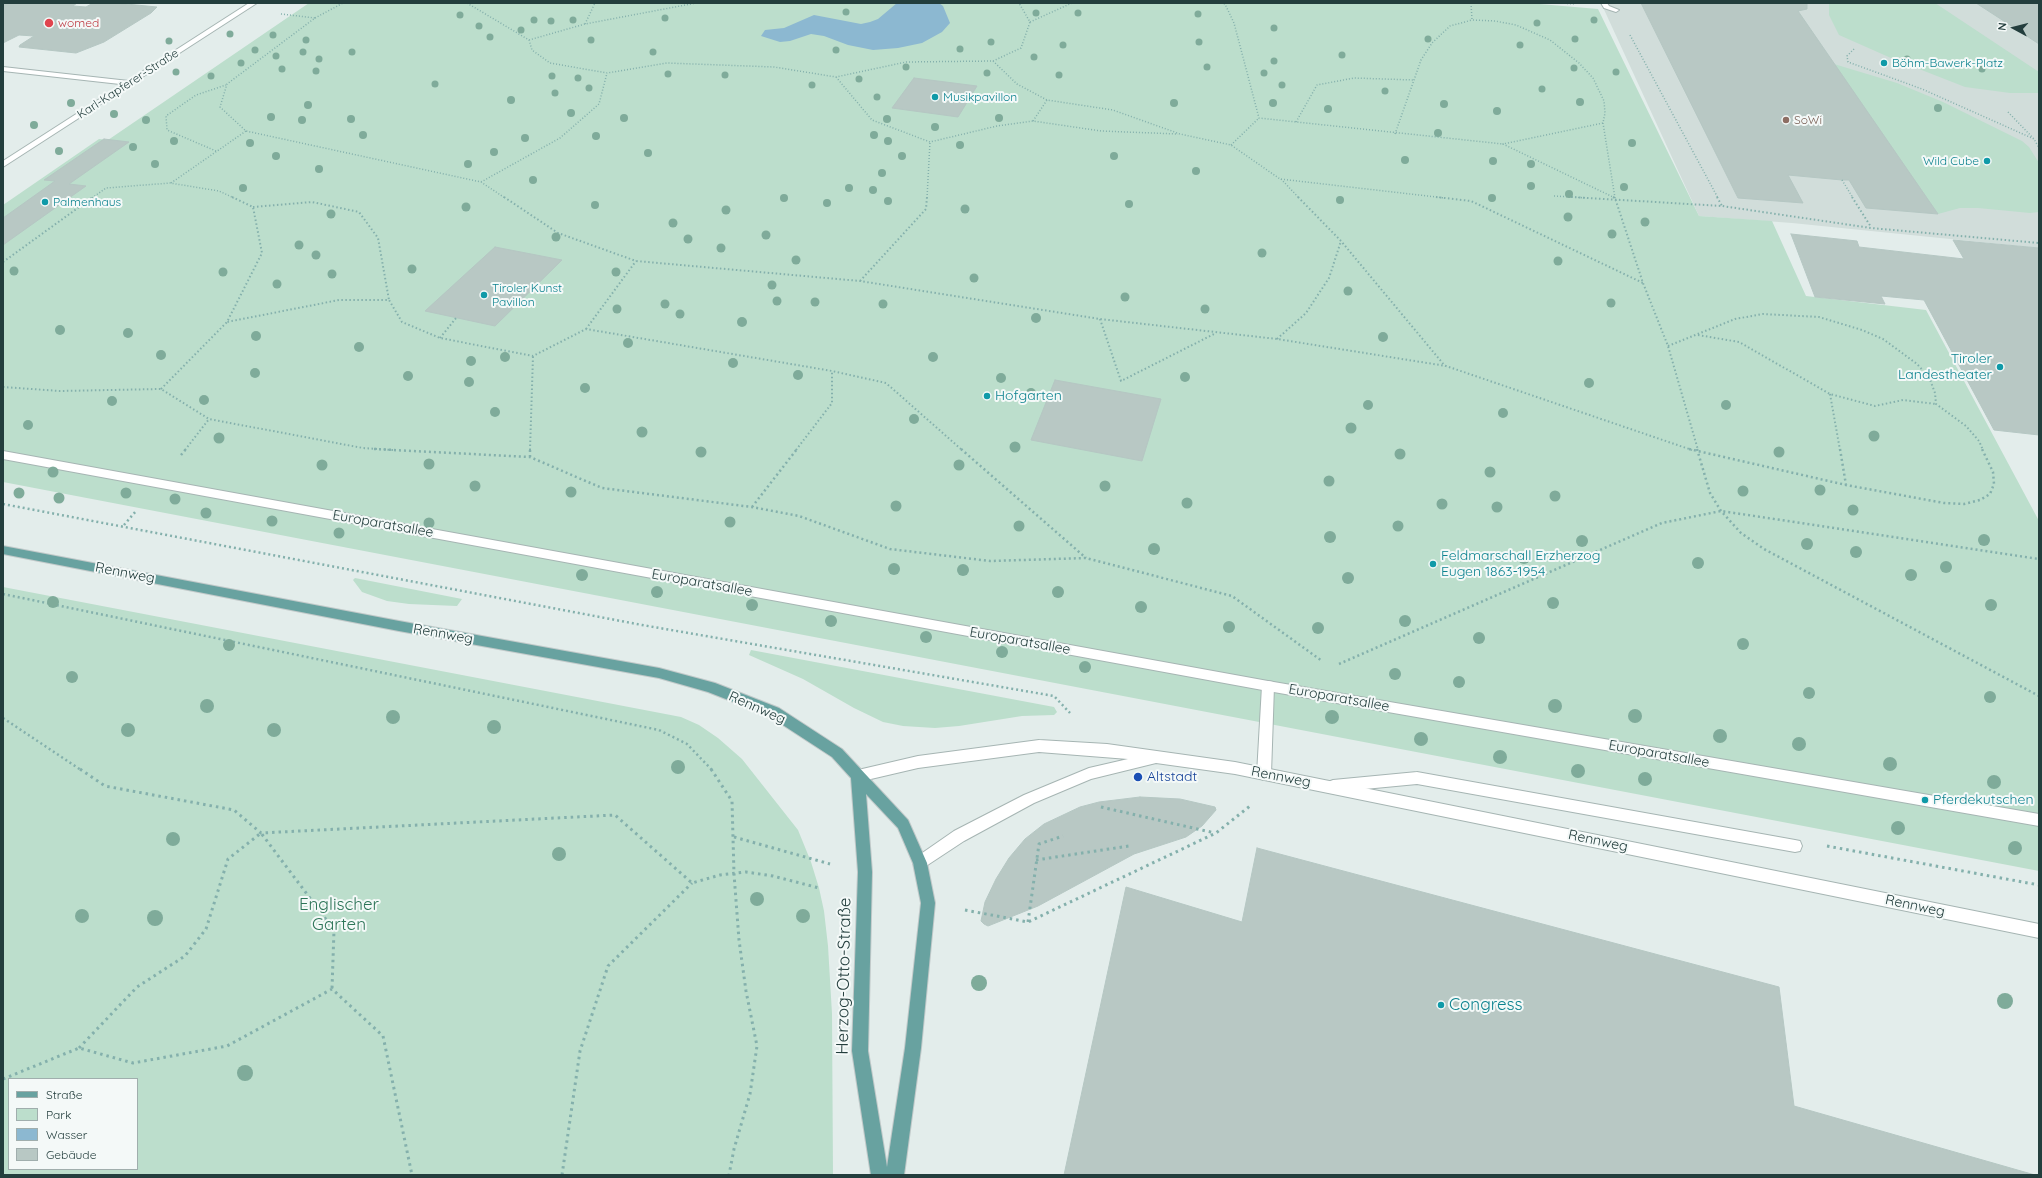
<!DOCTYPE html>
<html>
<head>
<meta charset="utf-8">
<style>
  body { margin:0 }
  #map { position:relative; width:2042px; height:1178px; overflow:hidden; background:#e3edeb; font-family:Quicksand,sans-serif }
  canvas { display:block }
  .frame { position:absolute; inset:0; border:4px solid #233e3d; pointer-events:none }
  .legend { position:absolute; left:8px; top:1078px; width:130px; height:92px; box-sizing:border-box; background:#f4f9f8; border:1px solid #a0aead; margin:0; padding:5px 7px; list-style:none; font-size:12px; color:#233e3d }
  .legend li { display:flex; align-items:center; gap:8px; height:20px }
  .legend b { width:20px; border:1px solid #a0aead }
  .north { position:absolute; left:1994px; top:8px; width:40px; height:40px; -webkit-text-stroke:3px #f4f9f8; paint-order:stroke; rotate:277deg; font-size:11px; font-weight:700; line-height:16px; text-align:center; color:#233e3d }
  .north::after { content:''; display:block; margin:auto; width:14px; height:18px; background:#233e3d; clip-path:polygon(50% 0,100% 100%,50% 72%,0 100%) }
</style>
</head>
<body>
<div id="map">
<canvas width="2042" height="1178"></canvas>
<div class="frame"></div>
<ul class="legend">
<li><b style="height:5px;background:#68a2a0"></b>Straße</li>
<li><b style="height:11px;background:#bcdecc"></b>Park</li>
<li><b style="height:11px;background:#8cb8d1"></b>Wasser</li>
<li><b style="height:11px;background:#b8c8c4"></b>Gebäude</li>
</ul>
<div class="north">N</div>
</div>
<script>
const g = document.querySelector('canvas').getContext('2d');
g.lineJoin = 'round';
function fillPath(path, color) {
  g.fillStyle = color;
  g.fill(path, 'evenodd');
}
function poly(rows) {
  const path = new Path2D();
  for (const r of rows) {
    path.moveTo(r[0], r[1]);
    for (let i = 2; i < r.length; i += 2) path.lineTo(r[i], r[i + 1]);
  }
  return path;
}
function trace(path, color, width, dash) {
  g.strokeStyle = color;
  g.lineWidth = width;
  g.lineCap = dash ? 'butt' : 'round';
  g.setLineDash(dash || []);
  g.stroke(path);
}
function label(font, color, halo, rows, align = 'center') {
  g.font = font + ' Quicksand,sans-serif';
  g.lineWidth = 4;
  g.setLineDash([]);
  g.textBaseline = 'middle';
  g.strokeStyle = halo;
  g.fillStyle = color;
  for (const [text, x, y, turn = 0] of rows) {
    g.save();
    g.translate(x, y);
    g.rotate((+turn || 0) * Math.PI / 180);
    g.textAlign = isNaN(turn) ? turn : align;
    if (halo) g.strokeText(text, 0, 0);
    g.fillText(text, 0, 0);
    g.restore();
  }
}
const built = poly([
  [1601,3,2039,3,2039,248,1792,223,1699,216]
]);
const green = poly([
  [309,3,1528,3,1598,9,1699,216,1772,221,1806,296,1926,310,2039,521,2039,871,3,482,3,205,99,139,108,140],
  [1829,3,1935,3,2039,72,2039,93,2010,93,1965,87,1891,58,1839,35,1829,15],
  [1834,64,1897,83,1943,102,2022,141,2029,147,2039,163,2039,212,2030,213,1978,208,1960,208,1938,214],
  [355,578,462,599,457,606,409,604,387,601,362,592,353,580],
  [3,587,681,717,699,725,718,738,742,759,798,830,811,862,819,888,824,911,828,946,832,1014,833,1175,3,1175],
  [9,1079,137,1079,137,1169,9,1169],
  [751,650,1054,707,1057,712,1054,715,1022,716,959,726,935,728,903,726,883,722,854,708,803,679,749,655]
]);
const water = poly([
  [897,3,939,3,943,6,950,23,942,32,922,43,898,48,873,50,848,45,824,36,811,34,790,41,780,42,761,36,765,30,784,28,814,15,861,24,870,22,878,19]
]);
const building = poly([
  [3,3,77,3,73,6,86,7,93,3,116,3,157,7,151,13,104,42,76,53,19,47,20,45,34,36,19,35,3,43,3,3],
  [1641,3,1807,3,1807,9,1798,11,1938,214,1866,208,1849,180,1842,180,1788,175,1803,203,1738,198,1641,3],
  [1976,3,2039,3,2039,44,2010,25,1976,3],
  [914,78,977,86,958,117,892,108,914,78],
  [104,139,129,142,69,184,86,186,3,245,3,218,55,181,44,180,104,139],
  [1791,234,1857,241,1859,247,1964,259,1953,240,2039,248,2039,435,1994,430,1924,300,1881,296,1885,304,1815,297,1791,234],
  [495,247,562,260,495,326,425,311,495,247],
  [1055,380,1161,399,1142,461,1031,440,1055,380],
  [1140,797,1180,799,1215,807,1216,810,1202,826,1186,837,1134,854,1038,906,988,926,984,924,981,921,985,902,996,879,1009,858,1025,839,1044,824,1080,807,1099,802,1140,797],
  [1257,848,1779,987,1794,1106,2035,1175,1064,1175,1126,887,1242,922,1257,848]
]);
const pathFar3 = poly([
  [467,3,529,40,532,50,550,63,607,73,667,63,774,67,836,77,906,62,993,61,1017,84,1047,100,1113,110,1180,134,1231,145,1280,179,1445,198],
  [1221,3,1225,4,1234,23,1259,118,1503,144],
  [1471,3,1472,20,1495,21,1516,25,1550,40,1579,63,1593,78,1604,101,1605,113,1603,123,1503,144,1615,198],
  [1561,3,1576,4],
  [281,14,315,18,227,84,220,107,246,131,481,182,505,198],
  [315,18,343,3],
  [1030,22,1072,3],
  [585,24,595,3],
  [1630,35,1718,198],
  [529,40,585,24,696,3],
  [1854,49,1847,56,1848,62,1922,89,2034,139],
  [993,61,1021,48,1030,22,1019,3],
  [836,77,872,120,930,142,997,126,1033,121,1101,131,1178,134],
  [2008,112,2034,139,2039,148],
  [1033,121,1047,100],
  [1296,122,1317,85,1354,78,1414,80],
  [1603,123,1615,198],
  [1395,134,1421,60,1432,43,1450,26,1472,20],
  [1231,145,1259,118],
  [216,151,167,130,166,116,196,95,226,85],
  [1281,179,1299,198],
  [1842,180,1853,198],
  [481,182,560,138,599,104,607,73],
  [171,183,246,131],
  [1554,196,1588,198],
  [92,198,106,188,170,183,219,191,234,198],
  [927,198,930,142]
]);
const pathFar2 = poly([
  [232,197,253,207,262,253,227,322,339,300,389,300,402,322,440,338,533,356,586,329,832,371,886,383,962,450],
  [504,197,558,233,636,261,860,281,1100,319,1277,339,1446,366,1692,450],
  [1298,197,1341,241,1445,366],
  [1436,197,1471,201,1643,283],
  [1571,197,1722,206,1871,228,2039,243],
  [1613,197,1615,198,1643,283,1668,346,1698,450],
  [1717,197,1722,206],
  [1852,197,1871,227],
  [253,207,312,202,359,212,378,238,389,300],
  [3,262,93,197],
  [860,281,926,209,927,197],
  [1100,319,1121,381,1216,333],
  [586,329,636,261],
  [1698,335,1739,342,1830,394,1875,406,1903,400,1936,404],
  [440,338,456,318],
  [1277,339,1306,313,1329,278,1341,241],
  [1668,346,1735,319,1763,314,1819,317,1862,330,1883,339,1917,364,1929,377,1935,393,1936,404,1966,426,1979,441,1983,450],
  [3,387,60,391,161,389,209,419,363,448,393,450],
  [161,389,227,322],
  [1830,394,1840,450],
  [185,450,209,419],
  [530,450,533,356],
  [796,450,832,403,832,371]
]);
const pathFar1 = poly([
  [374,449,530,457,602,488,752,507,799,516,890,549,990,561,1086,558,1232,596,1322,661],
  [961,449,1086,558],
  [1689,449,1846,485,1944,503,1964,504,1980,500,1990,494,1994,484,1993,472,1982,449],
  [1697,449,1710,493,1721,511,1741,533,1764,549,2039,696],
  [1840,449,1846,485],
  [181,455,186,449],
  [530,457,530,449],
  [3,504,642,625,1054,696,1070,713],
  [752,507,797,449],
  [124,525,136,511],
  [3,594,659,730,687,744,712,770],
  [1339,664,1662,523,1721,511,2039,559],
  [3,718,81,770]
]);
const path = poly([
  [80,769,105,786,234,810,261,833,615,815,692,883,720,875,746,872,773,876,819,888],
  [711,769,732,801,734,874,739,940,746,991,757,1046,750,1094,734,1149,729,1175],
  [1101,807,1215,833],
  [734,837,830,864],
  [1827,846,2039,885],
  [1036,860,1129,846],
  [965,910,1028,922,1216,833,1250,806],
  [1028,922,1039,844,1063,836],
  [79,1048,137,987,185,956,206,929,228,859,261,833,334,930,332,989],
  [3,1079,79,1048,133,1063,227,1046,332,989,383,1036,412,1175],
  [562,1175,580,1051,608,966,692,883]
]);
const lane = poly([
  [1601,3,1607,3,1609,6,1619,10,1616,12,1604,8,1601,3],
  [3,67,129,81,133,83,129,85,3,71,3,67],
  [1268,681,1273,682,1274,686,1271,774,1269,778,1264,780,1259,778,1257,774,1262,686,1263,682,1268,681],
  [1417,772,1795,840,1800,841,1802,846,1800,851,1795,852,1417,784,1333,792,1328,790,1326,786,1328,782,1333,780,1417,772]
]);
const street = poly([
  [249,3,257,3,3,167,3,161,249,3],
  [3,451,1268,681,2039,814,2039,826,1268,691,3,459,3,451],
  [1039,740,1107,744,1235,762,2039,924,2039,938,1235,774,1156,763,1091,779,1034,803,964,841,920,870,915,868,913,863,915,858,954,831,1024,795,1089,768,1128,759,1039,752,918,768,858,782,853,780,851,776,853,772,858,770,918,756,1039,740]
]);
const primary = poly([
  [3,546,399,621,659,668,715,683,779,708,842,749,908,820,927,863,935,903,921,1048,904,1175,871,1175,852,1051,858,872,851,778,832,757,769,716,708,692,659,678,399,631,3,554,3,546],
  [866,794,898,828,913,863,921,903,905,1048,887,1167,868,1051,872,872,866,794]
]);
const trees = [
  [846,12,3.5],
  [1036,13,3.5],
  [1078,13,3.5],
  [1198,14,3.5],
  [460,15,3.5],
  [665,18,3.5],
  [534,20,3.5],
  [573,20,3.5],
  [1594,20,3.5],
  [551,21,3.5],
  [1537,23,3.5],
  [479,26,3.5],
  [1274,28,3.5],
  [521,30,3.5],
  [230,34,3.5],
  [273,35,3.5],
  [490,37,3.5],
  [1428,39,3.5],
  [1575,39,3.5],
  [306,40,3.5],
  [591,40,3.5],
  [169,41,3.5],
  [991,42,3.5],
  [1199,42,3.5],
  [1063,45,3.5],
  [1520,45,3.5],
  [960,49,3.5],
  [255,50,3.5],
  [836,50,3.5],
  [303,52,3.5],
  [352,52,3.5],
  [653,52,3.5],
  [1342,55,3.5],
  [276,56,3.5],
  [1034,57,3.5],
  [319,59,3.5],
  [1907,59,3.5],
  [1274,61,3.5],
  [241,63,3.5],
  [906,67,3.5],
  [1207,67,3.5],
  [1574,68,3.5],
  [282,69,3.5],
  [1982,69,3.5],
  [316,71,3.5],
  [176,72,3.5],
  [1616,72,3.5],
  [987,73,3.5],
  [1264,73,3.5],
  [668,74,3.5],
  [725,75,3.5],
  [1059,75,3.5],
  [211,76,3.5],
  [552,76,3.5],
  [578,78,3.5],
  [859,79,3.5],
  [435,84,3.5],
  [812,85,3.5],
  [1282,85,3.5],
  [589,88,3.5],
  [1542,89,3.5],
  [1385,91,3.5],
  [555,93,3.5],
  [877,97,3.5],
  [1008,97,3.5],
  [511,100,4],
  [1580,102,4],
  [71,103,4],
  [1174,103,4],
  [1273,103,4],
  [1444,104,4],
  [308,105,4],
  [1938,108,4],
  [1328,109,4],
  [1497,111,4],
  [571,113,4],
  [114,114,4],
  [271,117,4],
  [624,118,4],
  [999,118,4],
  [351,119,4],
  [887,119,4],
  [146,120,4],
  [302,120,4],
  [34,125,4],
  [935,127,4],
  [1438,133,4],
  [363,135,4],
  [874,135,4],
  [596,136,4],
  [525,138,4],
  [174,141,4],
  [888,141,4],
  [250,143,4],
  [1632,143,4],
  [960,145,4],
  [133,147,4],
  [59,151,4],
  [494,152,4],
  [648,153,4],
  [276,156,4],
  [902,156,4],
  [1114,156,4],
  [1405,160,4],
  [1493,161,4],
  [155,164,4],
  [468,164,4],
  [1531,164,4],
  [319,169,4],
  [1196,171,4],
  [882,173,4],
  [533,180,4],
  [1531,186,4],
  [1624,187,4],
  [243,188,4],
  [849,188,4],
  [873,190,4],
  [1569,194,4],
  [784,198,4],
  [1492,198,4],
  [1340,200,4],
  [888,201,4],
  [116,202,4],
  [827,203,4],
  [1129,204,4],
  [595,205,4],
  [466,207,4.5],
  [965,209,4.5],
  [726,210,4.5],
  [331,214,4.5],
  [1568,217,4.5],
  [1645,222,4.5],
  [673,223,4.5],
  [1612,234,4.5],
  [766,235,4.5],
  [556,237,4.5],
  [688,239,4.5],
  [299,245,4.5],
  [721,248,4.5],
  [1262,253,4.5],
  [316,255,4.5],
  [796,260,4.5],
  [1558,261,4.5],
  [412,269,4.5],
  [14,271,4.5],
  [223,272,4.5],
  [616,272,4.5],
  [332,274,4.5],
  [974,278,4.5],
  [277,284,4.5],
  [772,285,4.5],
  [1348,291,4.5],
  [1125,297,4.5],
  [777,301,4.5],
  [815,302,4.5],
  [1611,303,4.5],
  [665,304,4.5],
  [883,304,4.5],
  [617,309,4.5],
  [1205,309,4.5],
  [680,314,4.5],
  [1036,318,5],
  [742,322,5],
  [60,330,5],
  [128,333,5],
  [256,336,5],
  [1383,337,5],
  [628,343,5],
  [359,347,5],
  [161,355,5],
  [505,357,5],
  [933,357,5],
  [471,361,5],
  [733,363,5],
  [255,373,5],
  [798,375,5],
  [408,376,5],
  [1185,377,5],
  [1001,378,5],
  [469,382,5],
  [1589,383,5],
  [585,388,5],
  [1031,393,5],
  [204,400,5],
  [112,401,5],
  [1368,405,5],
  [1726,405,5],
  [495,412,5],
  [1503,413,5],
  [914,419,5],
  [28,425,5],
  [1351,428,5.5],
  [642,432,5.5],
  [1874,436,5.5],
  [219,438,5.5],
  [1015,447,5.5],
  [701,452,5.5],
  [1779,452,5.5],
  [1400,454,5.5],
  [429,464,5.5],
  [322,465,5.5],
  [959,465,5.5],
  [53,472,5.5],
  [1490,472,5.5],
  [1329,481,5.5],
  [475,486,5.5],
  [1105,486,5.5],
  [1820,490,5.5],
  [1743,491,5.5],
  [571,492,5.5],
  [19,493,5.5],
  [126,493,5.5],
  [1555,496,5.5],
  [59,498,5.5],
  [175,499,5.5],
  [1187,503,5.5],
  [1442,504,5.5],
  [896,506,5.5],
  [1497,507,5.5],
  [1853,510,5.5],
  [206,513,5.5],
  [272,521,5.5],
  [730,522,5.5],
  [429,523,5.5],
  [1019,526,5.5],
  [1398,526,5.5],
  [339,533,5.5],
  [1330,537,6],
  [1984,540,6],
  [1582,541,6],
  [1807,544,6],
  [1154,549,6],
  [1856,552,6],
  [1524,558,6],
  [1698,563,6],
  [1946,567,6],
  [894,569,6],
  [963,570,6],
  [582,575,6],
  [1911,575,6],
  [1348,578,6],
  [657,592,6],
  [1058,592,6],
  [53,602,6],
  [1553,603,6],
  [752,605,6],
  [1991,605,6],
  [1141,607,6],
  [831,621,6],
  [1405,621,6],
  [1229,627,6],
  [1318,628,6],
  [926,637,6],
  [1479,638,6],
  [1743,644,6],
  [229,645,6],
  [1002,652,6],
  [1085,667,6],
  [1395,674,6],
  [72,677,6],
  [1459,682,6],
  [1809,693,6],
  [1990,697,6],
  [207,706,7],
  [1555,706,7],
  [1635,716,7],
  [393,717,7],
  [1332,717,7],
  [494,727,7],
  [128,730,7],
  [274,730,7],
  [1720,736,7],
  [1421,739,7],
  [1799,744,7],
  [1500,757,7],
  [1890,764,7],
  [678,767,7],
  [1578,771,7],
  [1645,779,7],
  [1994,782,7],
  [1898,828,7],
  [173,839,7],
  [2015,848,7],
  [559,854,7],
  [757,899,7],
  [82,916,7],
  [803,916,7],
  [155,918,8],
  [979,983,8],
  [2005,1001,8],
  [245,1073,8]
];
const markers = [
  [49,23,5,"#e0444e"],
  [1884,63,4,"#0f9aa8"],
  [935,97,4,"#0f9aa8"],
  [1786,120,4,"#8d6e63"],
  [1987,161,4,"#0f9aa8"],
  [45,202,4,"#0f9aa8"],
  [484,295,4,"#0f9aa8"],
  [2000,367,4,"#0f9aa8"],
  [987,396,4,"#0f9aa8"],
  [1433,564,4,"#0f9aa8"],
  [1138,777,5,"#1a4fb4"],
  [1925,800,4,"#0f9aa8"],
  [1441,1005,4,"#0f9aa8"]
];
const farHealthnames = [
  ["womed",58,23]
];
const farCulturenames = [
  ["Böhm-Bawerk-Platz",1892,63],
  ["Musikpavillon",943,97],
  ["Wild Cube",1979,161,"right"],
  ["Palmenhaus",53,202],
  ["Tiroler Kunst",492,288],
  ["Pavillon",492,302]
];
const farStreetnames = [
  ["Karl-Kapferer-Straße",128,84,-33]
];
const farEducationnames = [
  ["SoWi",1794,120]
];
const cultureNames = [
  ["Tiroler",1992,359,"right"],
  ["Landestheater",1992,375,"right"],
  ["Hofgarten",995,396],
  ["Feldmarschall Erzherzog",1441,556],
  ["Eugen 1863-1954",1441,572],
  ["Pferdekutschen",1933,800]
];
const streetNames = [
  ["Europaratsallee",383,524,10],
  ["Rennweg",125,573,11],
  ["Europaratsallee",702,583,10],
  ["Rennweg",443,634,10],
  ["Europaratsallee",1020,641,10],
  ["Europaratsallee",1339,698,10],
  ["Rennweg",757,708,24],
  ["Europaratsallee",1659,754,10],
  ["Rennweg",1281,777,11],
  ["Rennweg",1598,841,12],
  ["Rennweg",1915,906,12]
];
const transitNames = [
  ["Altstadt",1147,777]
];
const nearParknames = [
  ["Englischer",339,905],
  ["Garten",339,925]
];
const nearStreetnames = [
  ["Herzog-Otto-Straße",844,976,-89]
];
const nearCulturenames = [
  ["Congress",1449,1005]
];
fillPath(built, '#d1ddda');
fillPath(green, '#bcdecc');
fillPath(water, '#8cb8d1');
fillPath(building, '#b8c8c4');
trace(building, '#b5c7c3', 1);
trace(lane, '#a6b5b3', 2);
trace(street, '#a6b5b3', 2);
trace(primary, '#c1c9c9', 2);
trace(pathFar3, '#84b0ac', 1.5, [1, 2]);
trace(pathFar2, '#84b0ac', 2, [1.5, 2.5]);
trace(pathFar1, '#84b0ac', 2.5, [2, 3]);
trace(path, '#84b0ac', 3, [2.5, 4]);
fillPath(lane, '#fff');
fillPath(street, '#fff');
fillPath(primary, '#68a2a0');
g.fillStyle = '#7fab9a';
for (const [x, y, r] of trees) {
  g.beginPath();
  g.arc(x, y, r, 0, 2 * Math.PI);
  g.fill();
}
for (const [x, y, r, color] of markers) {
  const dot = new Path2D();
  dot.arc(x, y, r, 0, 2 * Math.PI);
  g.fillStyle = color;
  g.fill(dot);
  trace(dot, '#f4f9f8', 1.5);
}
label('12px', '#be3a42', '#f4f9f8', farHealthnames, 'left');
label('12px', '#0d838f', '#f4f9f8', farCulturenames, 'left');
label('12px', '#233e3d', '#f4f9f8', farStreetnames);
label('12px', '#785e54', '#f4f9f8', farEducationnames, 'left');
label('14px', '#0d838f', '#f4f9f8', cultureNames, 'left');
label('14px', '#233e3d', '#f4f9f8', streetNames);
label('14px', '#164399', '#f4f9f8', transitNames, 'left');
label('17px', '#2d7558', '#f4f9f8', nearParknames);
label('17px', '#233e3d', '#f4f9f8', nearStreetnames);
label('17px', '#0d838f', '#f4f9f8', nearCulturenames, 'left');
</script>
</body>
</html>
